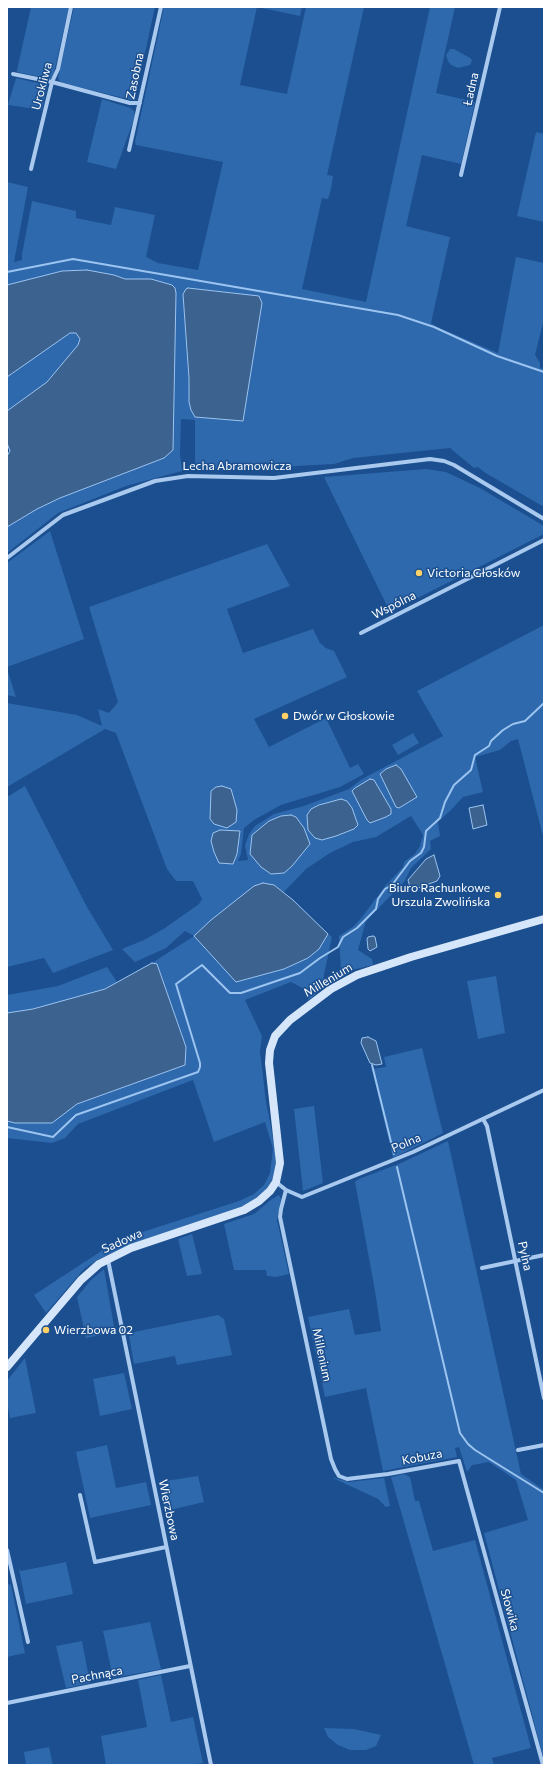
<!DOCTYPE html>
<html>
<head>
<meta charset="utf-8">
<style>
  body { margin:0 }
  #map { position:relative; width:551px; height:1772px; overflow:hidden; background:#1b4f8f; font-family:Commissioner,sans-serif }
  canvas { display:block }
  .frame { position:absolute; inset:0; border:8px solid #fff; pointer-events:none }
</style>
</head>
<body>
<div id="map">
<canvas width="551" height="1772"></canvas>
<div class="frame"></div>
</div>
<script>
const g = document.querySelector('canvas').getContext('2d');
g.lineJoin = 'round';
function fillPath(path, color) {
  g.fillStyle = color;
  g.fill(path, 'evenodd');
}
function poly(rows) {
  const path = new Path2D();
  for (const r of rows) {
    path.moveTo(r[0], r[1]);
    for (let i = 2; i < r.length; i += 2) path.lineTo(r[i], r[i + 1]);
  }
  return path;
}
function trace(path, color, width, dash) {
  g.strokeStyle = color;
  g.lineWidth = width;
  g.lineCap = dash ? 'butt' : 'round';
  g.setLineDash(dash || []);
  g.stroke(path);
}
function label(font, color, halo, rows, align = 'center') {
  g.font = font + ' Commissioner,sans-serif';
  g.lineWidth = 3;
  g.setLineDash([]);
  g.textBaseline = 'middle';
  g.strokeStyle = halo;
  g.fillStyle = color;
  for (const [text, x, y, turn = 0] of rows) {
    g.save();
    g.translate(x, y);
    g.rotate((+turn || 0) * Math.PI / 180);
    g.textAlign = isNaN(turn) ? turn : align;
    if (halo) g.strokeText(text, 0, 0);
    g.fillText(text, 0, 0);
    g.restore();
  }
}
const green = poly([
  [31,7,69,7,53,77,50,79,17,72,17,70],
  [74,7,155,7,135,99,131,100,60,82,58,78],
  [164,7,302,7,300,16,257,7,240,85,287,94,306,7,364,7,327,175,333,176,331,189,328,199,322,198,302,289,366,302,430,7,455,7,436,93,475,102,461,164,422,155,406,226,450,237,431,323,437,327,498,353,516,257,544,263,544,319,535,355,540,363,540,368,544,369,544,507,484,472,478,467,474,468,450,448,353,458,334,464,223,470,197,468,195,461,195,420,181,419,180,454,182,471,126,486,58,513,7,553,7,527,37,509,60,498,164,458,172,285,151,279,125,279,114,275,62,271,7,285,7,182,28,187,14,262,22,260,22,254,32,201,76,211,76,218,111,225,115,207,155,215,146,257,158,263,198,270,223,162,136,145,135,142],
  [188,288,259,296,262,303,243,421,191,410,189,402,189,378,183,294,186,289],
  [450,49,454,49,470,58,472,60,470,65,458,68,451,65,448,61,446,55],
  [16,78,46,85,47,87,42,110,8,105],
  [102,99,130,108,134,111,135,116,116,169,87,162],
  [536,132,544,134,544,222,517,216],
  [70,333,76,333,80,339,78,345,47,382,7,411,7,377],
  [426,469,446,472,480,488,544,526,544,534,390,612,324,477],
  [50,531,84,639,7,667,7,563],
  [267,544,290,586,227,609,243,653,313,629,320,643,326,648,334,651,347,677,254,719,269,747,326,718,350,768,358,764,364,774,340,787,281,805,254,820,244,828,241,854,238,861,248,860,245,846,249,834,255,826,274,814,304,806,349,789,362,779,443,736,417,691,544,625,544,840,518,739,511,741,500,750,475,757,483,792,463,797,450,811,438,822,440,836,430,841,431,849,411,868,404,882,366,921,358,950,372,959,373,965,347,971,341,971,339,936,354,926,362,917,386,885,403,867,404,862,415,854,420,846,423,835,411,816,376,837,353,842,330,853,306,869,284,892,274,885,194,936,236,982,284,969,308,958,319,949,328,934,332,937,321,989,309,1000,304,989,291,982,245,1000,262,1036,260,1051,266,1102,275,1148,276,1163,273,1178,266,1190,257,1199,247,1205,131,1244,101,1258,85,1268,46,1313,34,1295,109,1246,136,1234,239,1201,254,1194,264,1185,270,1173,273,1149,265,1122,214,1142,193,1080,78,1124,65,1138,52,1143,7,1138,7,1121,15,1123,52,1123,77,1104,185,1065,186,1047,157,964,152,963,194,936,185,931,166,948,135,962,122,949,144,940,165,928,199,904,202,899,193,881,176,881,167,869,116,733,105,729,7,787,7,703,77,715,102,726,98,709,109,713,118,702,89,607],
  [7,669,16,697,7,695],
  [413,733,419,743,398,755,392,745],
  [25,786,87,907,113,950,53,973,44,958,7,967,7,797],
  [107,967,117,982,105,989,33,1009,7,1013,7,995,58,986],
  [496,976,505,1033,478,1039,467,981],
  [422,1048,443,1133,393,1158,372,1069,386,1067,384,1057],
  [314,1106,323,1183,303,1191,294,1109],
  [448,1141,521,1474,544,1490,544,1760,484,1533,528,1520,516,1480,489,1462,472,1465,467,1472,459,1447,455,1448,457,1457,383,1471,366,1388,325,1397,308,1317,349,1309,355,1335,381,1331,375,1291,355,1182,359,1179,401,1163],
  [279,1195,281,1199,277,1220,289,1274,276,1277,267,1276,266,1270,234,1270,224,1224,254,1214,272,1199],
  [192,1234,202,1274,187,1276,178,1239],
  [104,1269,115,1332,86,1338,77,1297,90,1281],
  [218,1315,224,1319,232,1355,177,1365,175,1356,134,1364,129,1336,134,1332],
  [25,1358,36,1413,10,1418,7,1402,7,1381],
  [124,1373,132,1409,100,1416,93,1379],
  [107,1445,116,1488,146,1482,151,1505,90,1518,76,1452],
  [404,1474,410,1477,415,1501,419,1501,433,1551,475,1540,531,1748,492,1758,494,1765,474,1765,391,1477],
  [198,1476,204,1502,166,1511,159,1482],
  [331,1477,349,1482,384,1478,390,1506,386,1507,378,1499],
  [66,1562,73,1594,26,1604,19,1569,21,1571],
  [7,1583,11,1585,25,1653,7,1657],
  [150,1622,161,1669,113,1678,103,1631],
  [82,1641,90,1683,66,1688,56,1646],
  [161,1675,171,1722,193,1717,203,1763,191,1765,106,1765,101,1736,147,1727,138,1680],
  [324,1728,354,1729,381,1735,376,1746,366,1750,350,1750,338,1745,328,1737],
  [49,1747,53,1765,26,1765,24,1752]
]);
const water = poly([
  [87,270,114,275,125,279,151,279,172,285,175,288,176,293,173,450,164,458,60,498,37,509,7,527,7,456,10,451,7,443,7,411,47,382,78,345,80,339,76,333,70,333,7,377,7,285,62,271,87,270],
  [188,288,259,296,262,303,243,421,195,417,191,410,189,402,189,378,183,294,186,289,188,288],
  [396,765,401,769,417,797,399,808,396,807,380,774,386,769,396,765],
  [370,779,374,780,391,809,391,814,386,817,370,823,367,820,352,791,355,788,370,779],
  [222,786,231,789,237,810,236,822,227,828,214,824,210,819,211,791,216,787,222,786],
  [341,799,347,801,352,808,358,825,354,829,336,836,322,840,315,838,308,830,307,815,311,809,319,805,341,799],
  [483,805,487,825,473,829,469,808,483,805],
  [291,815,296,817,304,828,310,844,292,866,284,873,271,874,261,867,250,854,252,835,269,821,281,816,291,815],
  [220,830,240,831,237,854,233,864,219,863,214,852,211,841,213,833,220,830],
  [434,855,440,876,437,881,418,888,410,887,408,880,426,859,434,855],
  [263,883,274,885,293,900,328,934,319,949,308,958,284,969,236,982,194,936,211,920,254,886,263,883],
  [373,936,375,937,377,947,370,951,368,949,367,939,368,937,373,936],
  [152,963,157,964,186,1047,185,1065,77,1104,52,1123,15,1123,7,1121,7,1013,33,1009,105,989,152,963],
  [368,1037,376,1041,382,1064,376,1065,370,1063,361,1043,362,1038,368,1037]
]);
const stream = poly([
  [7,272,73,259,398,315,434,327,497,356,544,372],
  [372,1065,394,1154],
  [7,1127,53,1137,76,1115,198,1072,200,1067,200,1063,176,984,202,965,230,993,241,993,300,973,320,958,338,947,343,937,357,928,376,909,378,899,385,889,392,885,410,861,421,853,424,847,426,831,440,818,445,802,454,785,471,770,475,755,489,746,491,741,503,730,513,724,525,721,544,703],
  [397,1167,460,1433,468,1444,475,1450,544,1493]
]);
const street = poly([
  [13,74,52,82,130,103,140,103],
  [129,150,161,7],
  [31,169,52,82,58,69,71,7],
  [461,175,500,7],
  [7,558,63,515,155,481,188,476,274,478,430,459,444,461,454,465,544,519],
  [361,633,544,540],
  [483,1119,487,1126,544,1398],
  [276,1182,286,1190,302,1197,413,1152,544,1090],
  [286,1190,281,1209,280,1217,331,1459,335,1469,339,1476,347,1479,388,1474,459,1461,543,1765],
  [108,1260,211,1765],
  [482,1268,544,1255],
  [518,1450,544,1445],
  [80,1495,95,1562,166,1547],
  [7,1550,28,1642],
  [7,1703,190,1666]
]);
const secondary = poly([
  [7,1367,81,1280,99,1264,131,1248,244,1210,259,1201,270,1191,276,1182,280,1163,269,1063,270,1050,275,1036,290,1020,331,989,357,975,411,957,544,919]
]);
const markers = [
  [419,573,4,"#ffd166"],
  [285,716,4,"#ffd166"],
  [498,895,4,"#ffd166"],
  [46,1330,4,"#ffd166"]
];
const streetNames = [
  ["Zasobna",135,76,-78],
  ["Urokliwa",42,86,-75],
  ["Ładna",471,89,-77],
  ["Lecha Abramowicza",237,466],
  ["Wspólna",394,605,-27],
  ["Millenium",328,980,-31],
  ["Polna",406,1143,-23],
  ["Sadowa",122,1241,-24],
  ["Pylna",525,1256,78],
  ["Millenium",322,1355,78],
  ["Kobuza",422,1457,-11],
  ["Wierzbowa",169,1510,78],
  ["Słowika",510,1610,75],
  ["Pachnąca",97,1675,-11]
];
const poiNames = [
  ["Victoria Głosków",427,573],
  ["Dwór w Głoskowie",293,716],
  ["Biuro Rachunkowe",490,888,"right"],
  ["Urszula Zwolińska",490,902,"right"],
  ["Wierzbowa 02",54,1330]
];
fillPath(green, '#2e69ad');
fillPath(water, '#3c6290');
trace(water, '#9cc4f0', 1);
trace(stream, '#9cc4f0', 2);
trace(street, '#a9c9ee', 4);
trace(secondary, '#d6e6fa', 8);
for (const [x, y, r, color] of markers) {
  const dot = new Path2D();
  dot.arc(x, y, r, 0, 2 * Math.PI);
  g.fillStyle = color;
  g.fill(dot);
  trace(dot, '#1b4f8f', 1.5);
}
label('12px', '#fff', '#1b4f8f', streetNames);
label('12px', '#fff', '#1b4f8f', poiNames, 'left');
</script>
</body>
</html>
